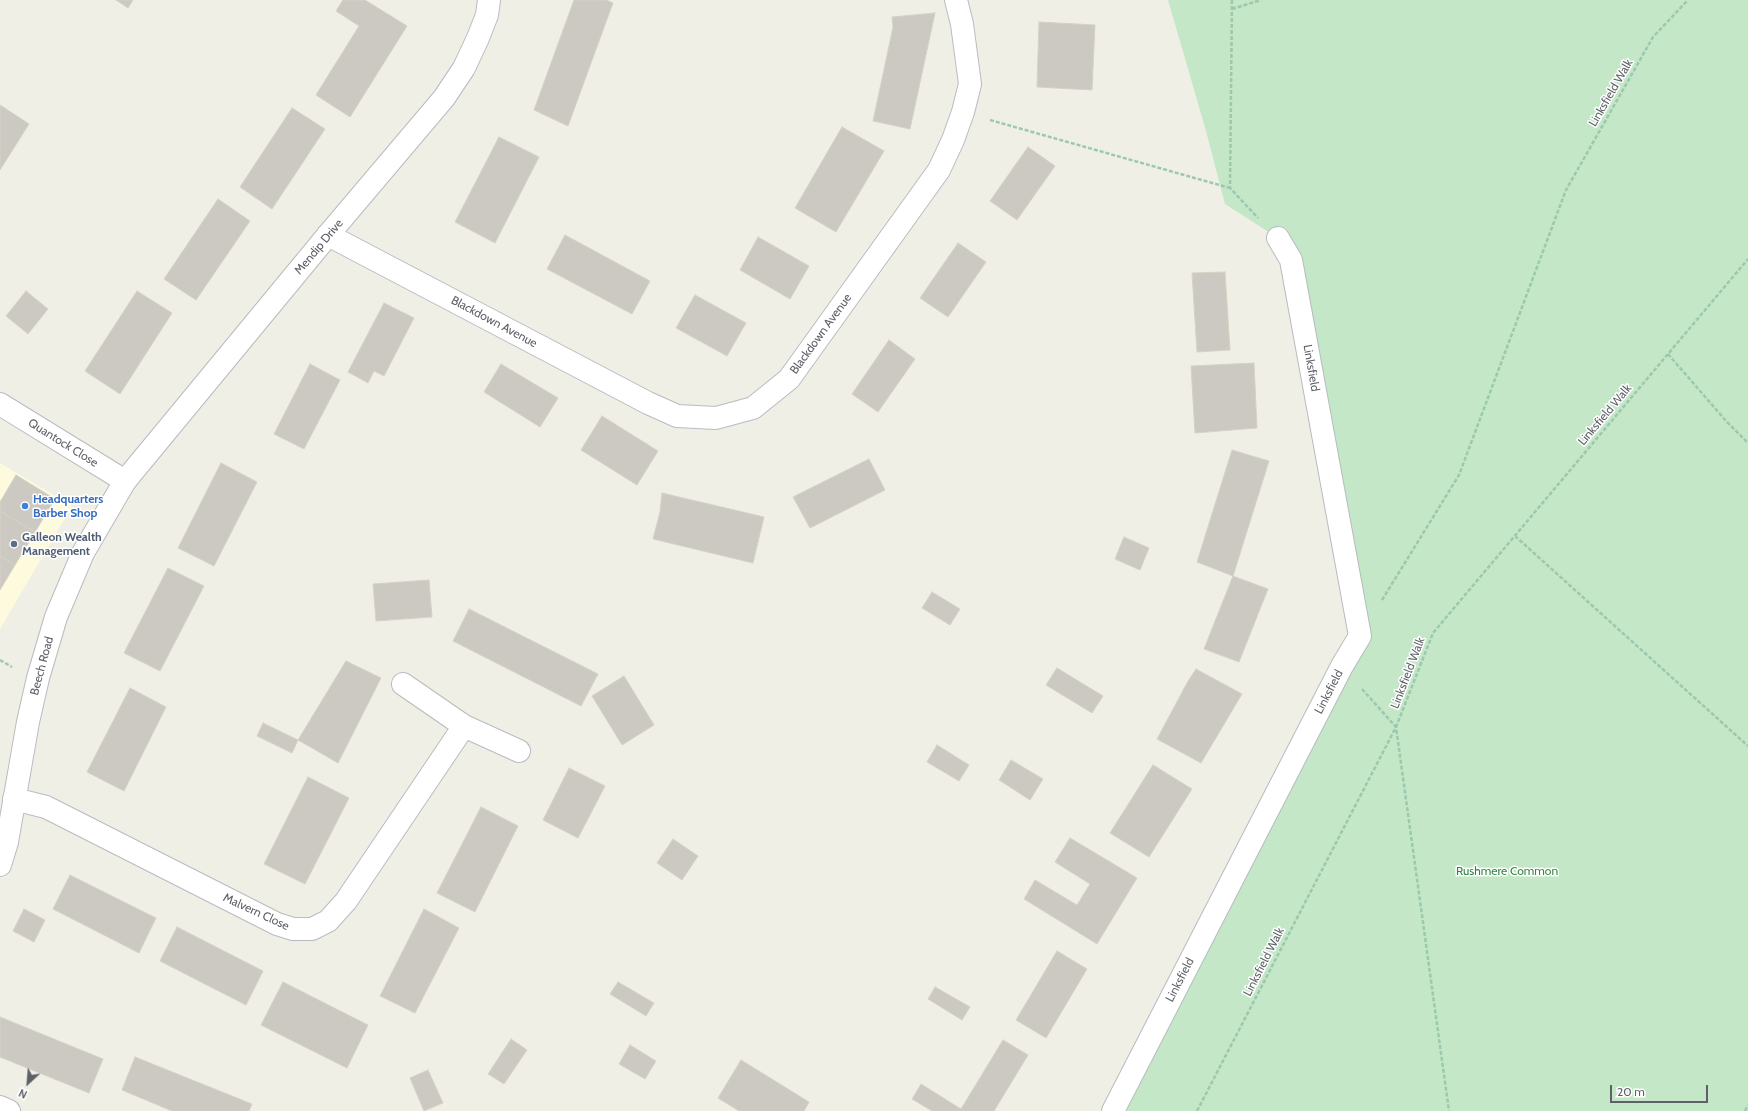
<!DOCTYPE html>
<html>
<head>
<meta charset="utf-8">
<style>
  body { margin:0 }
  #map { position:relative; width:1748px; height:1111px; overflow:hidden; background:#f0efe6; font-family:Cabin,sans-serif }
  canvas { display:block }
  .north { position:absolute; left:8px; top:1063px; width:40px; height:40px; -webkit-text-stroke:3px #fff; paint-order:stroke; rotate:206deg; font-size:11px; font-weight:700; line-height:16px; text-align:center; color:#5e6167 }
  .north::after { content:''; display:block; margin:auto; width:14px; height:18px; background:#5e6167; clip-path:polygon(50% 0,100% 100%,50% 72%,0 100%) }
  .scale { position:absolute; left:1610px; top:1085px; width:98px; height:18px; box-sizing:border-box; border:2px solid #5e6167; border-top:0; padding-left:5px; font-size:12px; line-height:14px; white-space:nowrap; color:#5e6167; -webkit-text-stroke:3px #fff; paint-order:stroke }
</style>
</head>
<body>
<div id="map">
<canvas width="1748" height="1111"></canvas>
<div class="north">N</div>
<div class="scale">20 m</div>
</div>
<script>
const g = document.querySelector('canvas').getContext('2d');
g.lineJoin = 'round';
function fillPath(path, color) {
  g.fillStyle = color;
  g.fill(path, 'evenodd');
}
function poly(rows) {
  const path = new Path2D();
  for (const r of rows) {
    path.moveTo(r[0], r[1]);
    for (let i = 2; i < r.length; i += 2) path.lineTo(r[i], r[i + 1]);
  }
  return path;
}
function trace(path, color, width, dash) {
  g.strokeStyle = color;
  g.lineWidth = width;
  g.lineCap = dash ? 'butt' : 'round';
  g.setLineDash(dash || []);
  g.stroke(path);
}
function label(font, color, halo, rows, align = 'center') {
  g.font = font + ' Cabin,sans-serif';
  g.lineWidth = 3;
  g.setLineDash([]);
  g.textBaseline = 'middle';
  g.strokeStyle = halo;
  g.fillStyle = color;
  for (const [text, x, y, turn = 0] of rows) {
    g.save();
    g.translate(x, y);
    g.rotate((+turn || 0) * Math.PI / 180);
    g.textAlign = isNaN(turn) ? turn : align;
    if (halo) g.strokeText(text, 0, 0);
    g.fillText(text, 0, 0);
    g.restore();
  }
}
const commercial = poly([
  [0,463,72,506,0,629]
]);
const green = poly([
  [1168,0,1748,0,1748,1111,1113,1111,1360,636,1278,238,1225,204,1206,131]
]);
const building = poly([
  [116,0,133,0,128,8,116,0],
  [343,0,365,0,407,26,350,117,316,95,359,26,336,11,343,0],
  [574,0,606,0,613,3,568,126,534,110,574,0],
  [935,13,910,129,873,121,893,27,892,17,935,13],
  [1039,22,1095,25,1092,90,1037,87,1039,22],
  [0,105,29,124,0,170,0,105],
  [292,108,325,129,272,209,240,187,292,108],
  [842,127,884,151,836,232,795,208,842,127],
  [499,137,539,157,495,243,455,222,499,137],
  [1028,147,1055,166,1017,220,990,201,1028,147],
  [218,199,250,221,196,300,164,279,218,199],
  [565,235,650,281,632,314,547,269,565,235],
  [758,237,809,266,790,299,740,270,758,237],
  [958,243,986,262,948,317,920,298,958,243],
  [1225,272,1230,350,1197,352,1192,273,1225,272],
  [26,291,48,309,28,334,6,316,26,291],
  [137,291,172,313,120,394,85,371,137,291],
  [695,295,746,323,727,356,676,328,695,295],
  [384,303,414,318,384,376,374,371,368,383,348,372,384,303],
  [889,340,915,359,878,412,852,394,889,340],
  [1254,363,1257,428,1195,433,1191,366,1254,363],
  [310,364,340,380,304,449,274,434,310,364],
  [501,364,558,398,540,427,484,392,501,364],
  [602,416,658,451,637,485,581,450,602,416],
  [1232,450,1269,461,1233,576,1197,562,1232,450],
  [869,459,885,490,810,528,793,497,869,459],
  [221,463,257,482,214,566,178,548,221,463],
  [16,475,55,499,35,532,0,511,0,502,16,475],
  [662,493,764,517,753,563,653,539,660,512,662,493],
  [0,511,35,532,15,565,0,556,0,511],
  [1124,537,1149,548,1140,570,1115,559,1124,537],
  [0,556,15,565,0,590,0,556],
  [168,568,204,586,160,671,124,653,168,568],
  [1233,576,1268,589,1239,662,1204,649,1233,576],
  [429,580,432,617,376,621,373,584,429,580],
  [932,592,960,609,950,625,922,608,932,592],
  [469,609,598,674,581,706,453,641,469,609],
  [346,661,381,678,338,763,298,740,346,661],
  [1057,668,1103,696,1092,713,1046,685,1057,668],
  [1196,669,1242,694,1201,763,1157,739,1187,683,1196,669],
  [624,676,654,725,622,745,592,696,624,676],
  [130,688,166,707,124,791,87,772,130,688],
  [263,723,298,740,292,753,257,736,263,723],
  [937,745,969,765,959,781,927,762,937,745],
  [1011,760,1043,779,1030,800,999,780,1011,760],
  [1153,765,1192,789,1149,857,1110,833,1153,765],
  [569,768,605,786,578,838,543,820,569,768],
  [308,777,349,798,305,884,264,864,308,777],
  [481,807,518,826,475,912,437,893,481,807],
  [1070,838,1137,878,1097,944,1024,899,1035,880,1077,905,1090,884,1055,862,1070,838],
  [673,839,698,856,682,880,657,863,673,839],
  [70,875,156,918,139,953,53,909,70,875],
  [24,909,45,920,34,942,13,931,24,909],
  [424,909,459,928,415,1013,380,996,424,909],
  [177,927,263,971,246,1005,160,961,177,927],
  [1057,951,1087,969,1046,1038,1016,1020,1057,951],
  [283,982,368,1025,347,1068,261,1025,283,982],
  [618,982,654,1003,646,1016,610,994,618,982],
  [935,987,970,1007,962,1020,928,999,935,987],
  [0,1017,103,1059,89,1093,0,1057,0,1017],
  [511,1039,527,1050,504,1084,488,1074,511,1039],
  [1003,1040,1028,1055,994,1111,932,1111,912,1099,921,1084,961,1109,1003,1040],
  [630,1045,656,1061,645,1079,619,1064,630,1045],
  [135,1057,252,1104,249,1111,172,1111,122,1090,135,1057],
  [741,1060,809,1102,804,1111,739,1111,718,1098,741,1060],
  [428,1070,443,1103,424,1111,410,1078,428,1070]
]);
const path = poly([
  [1232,0,1230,188,1258,218],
  [1232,9,1261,0],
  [990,120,1230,188],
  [1668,354,1727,422,1748,443],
  [1515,536,1748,746],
  [1382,600,1459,475,1566,190,1653,37,1688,0],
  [0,660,12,667],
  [1362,689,1396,727,1449,1111],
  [1197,1111,1396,727,1433,633,1748,259],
  [1745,1111,1748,1105]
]);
const minor = poly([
  [328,235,648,403,677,416,716,418,753,408,789,379,939,170,953,140,963,112,970,84,962,24,956,0],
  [0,404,125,481],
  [403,684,464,726],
  [14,799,46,807,277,924,293,929,312,929,328,921,346,901,464,726,519,751],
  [0,1107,9,1111],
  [1113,1111,1342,666,1360,636,1291,260,1278,238]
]);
const tertiary = poly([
  [0,865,7,842,28,722,38,678,56,617,83,553,125,481,328,235,444,98,464,68,478,38,487,15,489,0]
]);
const markers = [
  [25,506,4,"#3f7fe0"],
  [14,544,4,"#5c6f8a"]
];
const streetNames = [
  ["Linksfield Walk",1611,93,-60],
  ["Mendip Drive",319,247,-50],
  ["Blackdown Avenue",494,322,28],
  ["Blackdown Avenue",821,334,-54],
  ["Linksfield",1311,368,80],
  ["Linksfield Walk",1605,415,-50],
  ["Quantock Close",63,443,32],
  ["Beech Road",42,666,-75],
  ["Linksfield Walk",1408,673,-69],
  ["Linksfield",1329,692,-63],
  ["Malvern Close",256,912,25],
  ["Linksfield Walk",1264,962,-63],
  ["Linksfield",1180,980,-63]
];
const shopNames = [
  ["Headquarters",33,499],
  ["Barber Shop",33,513]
];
const serviceNames = [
  ["Galleon Wealth",22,537],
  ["Management",22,551]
];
const parkNames = [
  ["Rushmere Common",1507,871]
];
fillPath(commercial, '#fefadd');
fillPath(green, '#c3e7c7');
fillPath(building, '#ccc9c3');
trace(building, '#d5d2c4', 1);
trace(minor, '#b8bbc0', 24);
trace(tertiary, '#b8bbc0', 24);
trace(path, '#9cc8ae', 2.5, [4, 2]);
trace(minor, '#fff', 22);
trace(tertiary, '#fff', 22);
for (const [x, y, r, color] of markers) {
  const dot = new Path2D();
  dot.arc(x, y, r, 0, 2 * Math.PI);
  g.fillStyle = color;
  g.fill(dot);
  trace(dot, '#fff', 1.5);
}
label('12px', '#5e6167', '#fff', streetNames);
label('bold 12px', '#366cbe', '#fff', shopNames, 'left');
label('bold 12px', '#4e5e75', '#fff', serviceNames, 'left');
label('12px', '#358641', '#fff', parkNames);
</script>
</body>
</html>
